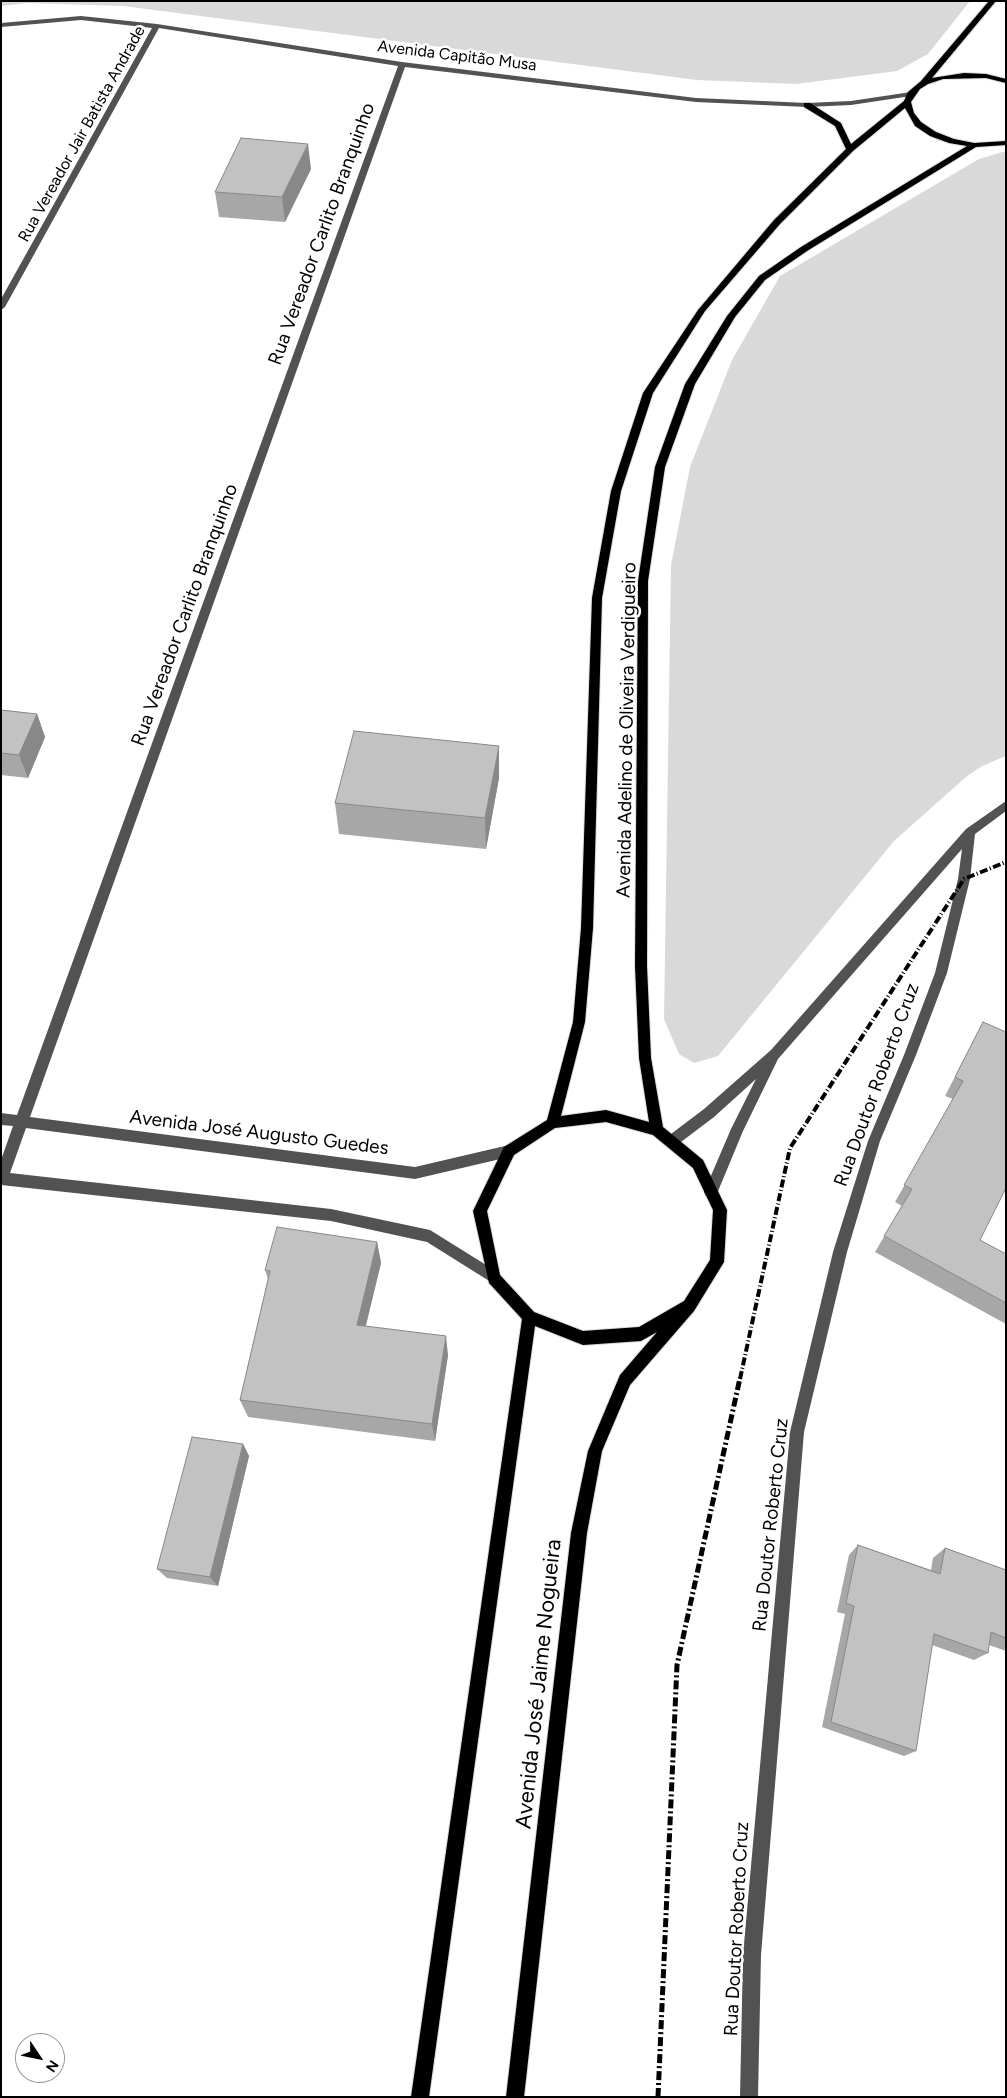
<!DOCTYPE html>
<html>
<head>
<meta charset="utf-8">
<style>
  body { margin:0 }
  #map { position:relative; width:1007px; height:2098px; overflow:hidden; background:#fff; font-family:Figtree,sans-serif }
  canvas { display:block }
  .frame { position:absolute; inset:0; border:2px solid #000; pointer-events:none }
  .north { position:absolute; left:15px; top:2033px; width:50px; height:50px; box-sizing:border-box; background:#fff; border:1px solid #999; border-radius:50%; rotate:124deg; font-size:14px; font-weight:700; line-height:20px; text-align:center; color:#000 }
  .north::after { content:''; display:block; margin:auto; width:18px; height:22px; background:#000; clip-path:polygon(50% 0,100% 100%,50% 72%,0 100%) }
</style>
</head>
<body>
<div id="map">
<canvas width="1007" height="2098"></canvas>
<div class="frame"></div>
<div class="north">N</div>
</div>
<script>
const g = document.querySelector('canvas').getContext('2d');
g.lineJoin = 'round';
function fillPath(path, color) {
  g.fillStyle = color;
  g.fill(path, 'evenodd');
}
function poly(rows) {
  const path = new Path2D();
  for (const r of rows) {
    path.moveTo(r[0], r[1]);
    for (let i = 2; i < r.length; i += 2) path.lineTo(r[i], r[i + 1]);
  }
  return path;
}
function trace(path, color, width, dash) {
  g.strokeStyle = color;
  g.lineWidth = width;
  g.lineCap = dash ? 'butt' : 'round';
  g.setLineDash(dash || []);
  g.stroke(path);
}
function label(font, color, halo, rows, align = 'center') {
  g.font = font + ' Figtree,sans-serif';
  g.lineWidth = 5;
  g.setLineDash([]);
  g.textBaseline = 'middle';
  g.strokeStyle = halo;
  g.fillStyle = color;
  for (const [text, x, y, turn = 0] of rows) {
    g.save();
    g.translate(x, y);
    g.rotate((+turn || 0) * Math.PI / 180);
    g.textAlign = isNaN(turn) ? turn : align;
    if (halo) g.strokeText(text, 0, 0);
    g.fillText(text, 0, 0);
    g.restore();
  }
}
const green = poly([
  [1,1,970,1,928,54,897,71,796,84,697,80,123,6,27,3,1,6],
  [1006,151,1006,756,982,766,966,777,894,841,718,1056,694,1063,679,1054,664,1019,671,565,690,467,732,360,780,276,979,159]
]);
const minor = poly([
  [81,16,157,24,402,62,696,98,807,103,851,101,911,92,915,94,911,96,851,105,807,107,696,102,405,67,30,1117,415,1167,509,1145,514,1147,516,1151,514,1155,509,1157,415,1179,26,1128,10,1173,331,1209,430,1230,499,1273,501,1278,499,1283,494,1284,427,1242,331,1221,1,1185,1,1160,13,1126,1,1125,1,1113,17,1115,398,66,159,28,5,307,1,310,1,299,152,28,81,20,1,27,1,23,81,16],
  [1006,801,1006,811,975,834,970,879,947,973,916,1055,880,1141,847,1252,804,1432,761,1955,758,2097,740,2097,743,1955,790,1432,833,1252,868,1141,904,1055,935,973,958,879,962,849,778,1059,743,1131,716,1196,711,1198,706,1196,704,1192,731,1129,756,1079,714,1117,677,1145,672,1147,667,1145,666,1141,667,1137,704,1109,771,1050,966,829,1006,801]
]);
const major = poly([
  [989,1,996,1,932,78,964,73,986,74,1006,79,1006,83,986,78,943,79,928,84,920,89,911,102,914,113,921,122,936,132,954,139,974,143,1006,141,1006,145,976,147,807,251,765,280,735,317,695,384,665,467,648,581,647,966,651,1058,663,1127,703,1160,727,1210,724,1262,694,1311,630,1385,602,1451,587,1533,524,2097,506,2097,571,1533,588,1451,620,1375,657,1332,641,1341,583,1345,535,1326,429,2097,411,2097,522,1319,489,1283,473,1211,504,1147,547,1120,573,1022,581,928,592,598,611,491,643,393,698,310,774,220,846,149,835,126,804,107,804,103,810,103,841,123,851,144,904,101,908,92,921,81,989,1],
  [905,108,915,126,930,136,949,143,967,146,801,247,759,276,727,316,685,384,655,467,638,581,635,966,639,1058,649,1122,606,1110,561,1116,585,1022,593,928,602,598,621,491,653,393,705,311,780,224,853,151,905,108],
  [606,1122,653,1135,693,1168,713,1210,710,1260,684,1301,639,1327,583,1331,534,1312,500,1275,487,1211,514,1155,555,1128,606,1122]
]);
const railFar1 = poly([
  [740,1379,790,1148,964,879,1006,862]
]);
const rail = poly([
  [658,2097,677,1665,740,1378]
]);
const wall = poly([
  [311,169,285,222,219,217,215,192],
  [1,710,37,714,45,737,28,778,1,775],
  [499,778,486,849,339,834,335,803],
  [983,1022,980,1240,1006,1254,1006,1324,875,1252,902,1206,895,1202,953,1099,945,1096],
  [377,1242,381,1263,366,1326,448,1355,435,1441,248,1417,240,1400,268,1279,265,1270],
  [243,1444,249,1456,218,1586,167,1578,157,1569],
  [858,1545,931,1570,933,1558,945,1548,1006,1570,1006,1651,989,1645,988,1653,974,1660,932,1645,916,1751,904,1756,822,1727,845,1614,837,1612,849,1555]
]);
const shadedWall = poly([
  [308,144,311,169,285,222,282,197],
  [37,714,45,737,28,778,19,755],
  [499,746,499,778,486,849,485,818],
  [377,1242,381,1263,361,1344,357,1325],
  [446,1336,448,1355,435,1441,432,1424],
  [243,1444,249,1456,218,1586,210,1577]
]);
const building = poly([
  [241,138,308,144,282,197,215,192,241,138],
  [1,710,37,714,19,755,1,753,1,710],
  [354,731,499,746,485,818,335,803,354,731],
  [983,1022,1006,1032,1006,1188,980,1240,1006,1254,1006,1303,884,1236,912,1189,904,1185,963,1081,955,1077,983,1022],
  [277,1227,377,1242,357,1325,446,1336,432,1424,240,1400,270,1271,265,1270,277,1227],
  [192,1437,243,1444,210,1577,157,1569,192,1437],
  [858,1545,940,1574,945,1548,1006,1570,1006,1638,991,1632,988,1653,934,1634,916,1751,831,1722,854,1606,846,1603,858,1545]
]);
const farStreetnames = [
  ["Avenida Capitão Musa",457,56,7],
  ["Rua Vereador Jair Batista Andrade",82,134,-61]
];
const streetNames = [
  ["Rua Vereador Carlito Branquinho",322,234,-70],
  ["Rua Vereador Carlito Branquinho",185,615,-70],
  ["Avenida Adelino de Oliveira Verdigueiro",627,730,-89],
  ["Rua Doutor Roberto Cruz",877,1085,-70],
  ["Avenida José Augusto Guedes",259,1133,7],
  ["Rua Doutor Roberto Cruz",771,1525,-84],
  ["Rua Doutor Roberto Cruz",737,1929,-87]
];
const nearStreetnames = [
  ["Avenida José Jaime Nogueira",539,1684,-84]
];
fillPath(green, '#d9d9d9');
trace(major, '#dbdbdb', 2);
fillPath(minor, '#525252');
fillPath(major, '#000');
trace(railFar1, '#000', 4, [8, 2.5, 1, 2.5]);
trace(rail, '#000', 5, [9, 3, 2, 3]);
fillPath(wall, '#a7a7a7');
fillPath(shadedWall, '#888');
fillPath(building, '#c2c2c2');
trace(building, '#888', 1);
label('16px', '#000', '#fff', farStreetnames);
label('19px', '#000', '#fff', streetNames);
label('22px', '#000', '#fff', nearStreetnames);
</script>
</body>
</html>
